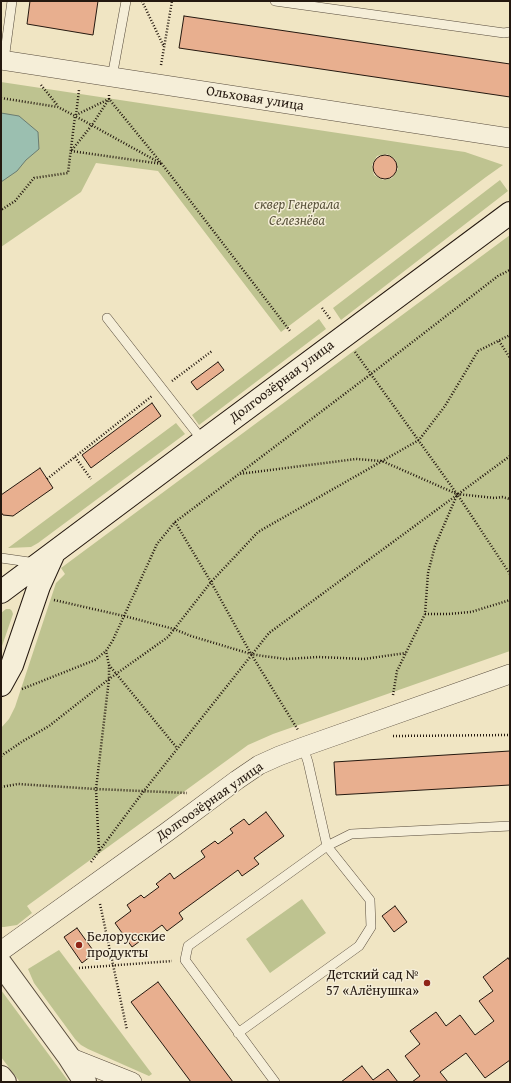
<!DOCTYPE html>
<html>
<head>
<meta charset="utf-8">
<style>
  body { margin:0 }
  #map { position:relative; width:511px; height:1083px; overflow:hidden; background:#f0e5c3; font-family:"Gentium Book Plus",serif }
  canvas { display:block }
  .frame { position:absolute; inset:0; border:2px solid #24180f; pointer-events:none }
</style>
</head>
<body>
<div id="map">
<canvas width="511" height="1083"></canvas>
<div class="frame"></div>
</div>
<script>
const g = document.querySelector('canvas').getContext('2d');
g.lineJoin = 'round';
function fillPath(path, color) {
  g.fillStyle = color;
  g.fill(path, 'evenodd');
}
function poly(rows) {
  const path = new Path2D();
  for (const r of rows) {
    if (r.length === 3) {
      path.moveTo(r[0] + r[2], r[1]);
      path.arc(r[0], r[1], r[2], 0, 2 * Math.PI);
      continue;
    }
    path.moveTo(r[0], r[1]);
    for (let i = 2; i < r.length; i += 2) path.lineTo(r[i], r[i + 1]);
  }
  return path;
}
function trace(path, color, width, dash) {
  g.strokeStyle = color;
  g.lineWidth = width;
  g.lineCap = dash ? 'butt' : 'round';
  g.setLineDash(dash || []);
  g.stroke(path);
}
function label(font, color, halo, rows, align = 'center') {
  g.font = font + ' "Gentium Book Plus",serif';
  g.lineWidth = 3;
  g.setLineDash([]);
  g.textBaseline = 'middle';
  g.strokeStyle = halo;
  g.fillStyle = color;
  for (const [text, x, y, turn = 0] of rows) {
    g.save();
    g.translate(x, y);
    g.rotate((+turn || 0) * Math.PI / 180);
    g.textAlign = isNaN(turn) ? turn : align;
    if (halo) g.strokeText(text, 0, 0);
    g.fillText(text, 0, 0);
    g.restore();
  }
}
const green = poly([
  [1,82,437,148,465,152,503,165,486,177,281,332,158,171,96,163,81,192,1,247],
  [387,154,395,159,398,169,392,178,383,180,374,175,372,165,377,156],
  [500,180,508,191,341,320,333,308],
  [510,235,510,651,273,734,248,745,27,906,32,913,17,925,4,927,1,927,1,728,9,719,15,707,56,583,65,574,61,568],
  [319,319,326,329,199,425,192,415],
  [176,423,185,434,38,543,31,547,8,548],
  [6,609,10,609,12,611,13,614,1,649,1,613],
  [302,899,326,933,270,973,246,939],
  [59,950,152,1074,149,1076,88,1049,81,1045,75,1039,34,983,28,969],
  [1,990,69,1082,20,1082,1,1057]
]);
const water = poly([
  [1,113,19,116,38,132,39,149,26,160,17,171,1,182,1,113]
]);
const building = poly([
  [30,1,98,1,93,35,27,24,30,1],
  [184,16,510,64,510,97,179,48,184,16],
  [385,167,12],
  [218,362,224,370,197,390,191,382,218,362],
  [152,403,161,416,91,468,82,455,152,403],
  [40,468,53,488,13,516,3,515,1,512,1,495,40,468],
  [510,751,510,785,336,795,334,762,510,751],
  [266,812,284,836,254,858,259,864,242,876,238,870,179,913,183,919,167,931,162,925,132,947,115,923,131,911,127,905,141,895,144,898,159,887,156,884,170,873,174,879,205,857,201,851,215,841,218,844,233,833,230,829,244,819,249,825,266,812],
  [395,906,407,922,394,932,382,916,395,906],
  [77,928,95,953,82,963,64,937,77,928],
  [508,958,510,961,510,1060,485,1078,466,1053,440,1072,448,1082,412,1082,420,1076,405,1056,420,1044,410,1031,436,1012,446,1026,460,1015,475,1035,494,1021,479,1001,493,991,483,977,508,958],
  [158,982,233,1082,191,1082,131,1002,158,982],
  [362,1066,373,1080,388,1069,398,1082,341,1082,362,1066]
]);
const path = poly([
  [142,1,164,47],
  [161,65,172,1],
  [41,85,58,106],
  [109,95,109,99,162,164,290,331],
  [1,98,58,107,75,116,68,173,34,178,15,201,1,210],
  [76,115,79,90],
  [72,150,92,125,109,99,76,115],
  [71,151,162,164,75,116],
  [322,308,331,320],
  [499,341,510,358],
  [355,352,457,494,510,574],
  [172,381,212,351],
  [75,457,91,479],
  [240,473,371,374,498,276,510,270],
  [47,479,152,396],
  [175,522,211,582,251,654,298,730],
  [54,600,124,616,174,629,191,636,251,654,263,656,286,659,319,657,364,659,406,653],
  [425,614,448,614,471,612,510,600],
  [109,665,177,748],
  [22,689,95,660,106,651,113,640,157,544,175,522,239,474,356,459,382,461,457,494,495,498,502,497,510,499],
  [393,695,397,671,425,614,428,573,435,546,457,495],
  [393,736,510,735],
  [1,756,23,741,49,726,109,679,168,637,211,582,258,532,419,440,445,406,478,351,510,335],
  [1,787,18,784,96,789,187,793],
  [99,851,96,789,109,679,109,665,106,651],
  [91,862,143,792,269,633,510,456],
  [100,904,127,1030],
  [79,968,172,961]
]);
const service = poly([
  [275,1,504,33,510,32],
  [4,60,12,1],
  [112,77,126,1],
  [107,318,203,441],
  [1,558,36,563],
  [238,1033,359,946,371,927,370,900,327,846,308,762,303,747],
  [275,1082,185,960,188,946,327,846,351,834,510,826]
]);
const minor = poly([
  [1,60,510,138],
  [1,951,167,832,237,780,259,765,279,756,303,747,510,674],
  [69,1057,132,1082]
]);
const tertiary = poly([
  [1,964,69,1057,85,1082],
  [1,1077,5,1082]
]);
const secondary = poly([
  [1,592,203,441,510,213],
  [1,685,12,665,39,586,53,555]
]);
const markers = [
  [79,945,4,"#8f2418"],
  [427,983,4,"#8f2418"]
];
const streetNames = [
  ["Ольховая улица",255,99,9],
  ["Долгоозёрная улица",282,382,-37],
  ["Долгоозёрная улица",210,802,-35]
];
const parkNames = [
  ["сквер Генерала",297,205],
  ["Селезнёва",297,221]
];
const poiNames = [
  ["Белорусские",87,937],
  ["продукты",87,953],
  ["Детский сад №",419,975,"right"],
  ["57 «Алёнушка»",419,991,"right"]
];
fillPath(green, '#bec390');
fillPath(water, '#9bbfb0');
trace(water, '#6b7c70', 1);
fillPath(building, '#e8af8f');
trace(building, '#24180f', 1);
trace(service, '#574b3c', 10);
trace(minor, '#574b3c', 20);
trace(tertiary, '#574b3c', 24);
trace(secondary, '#24180f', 24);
trace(path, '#24180f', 2.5, [1, 2]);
trace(service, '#f5eed8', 9);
trace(minor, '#f5eed8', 19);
trace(tertiary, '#f5eed8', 22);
trace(secondary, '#f5eed8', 22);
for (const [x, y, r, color] of markers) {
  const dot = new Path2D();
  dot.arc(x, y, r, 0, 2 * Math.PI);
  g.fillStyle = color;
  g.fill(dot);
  trace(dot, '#f5eed8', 1.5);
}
label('14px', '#24180f', '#f5eed8', streetNames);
label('italic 14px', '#5a543c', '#f5eed8', parkNames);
label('14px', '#24180f', '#f5eed8', poiNames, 'left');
</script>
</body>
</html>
